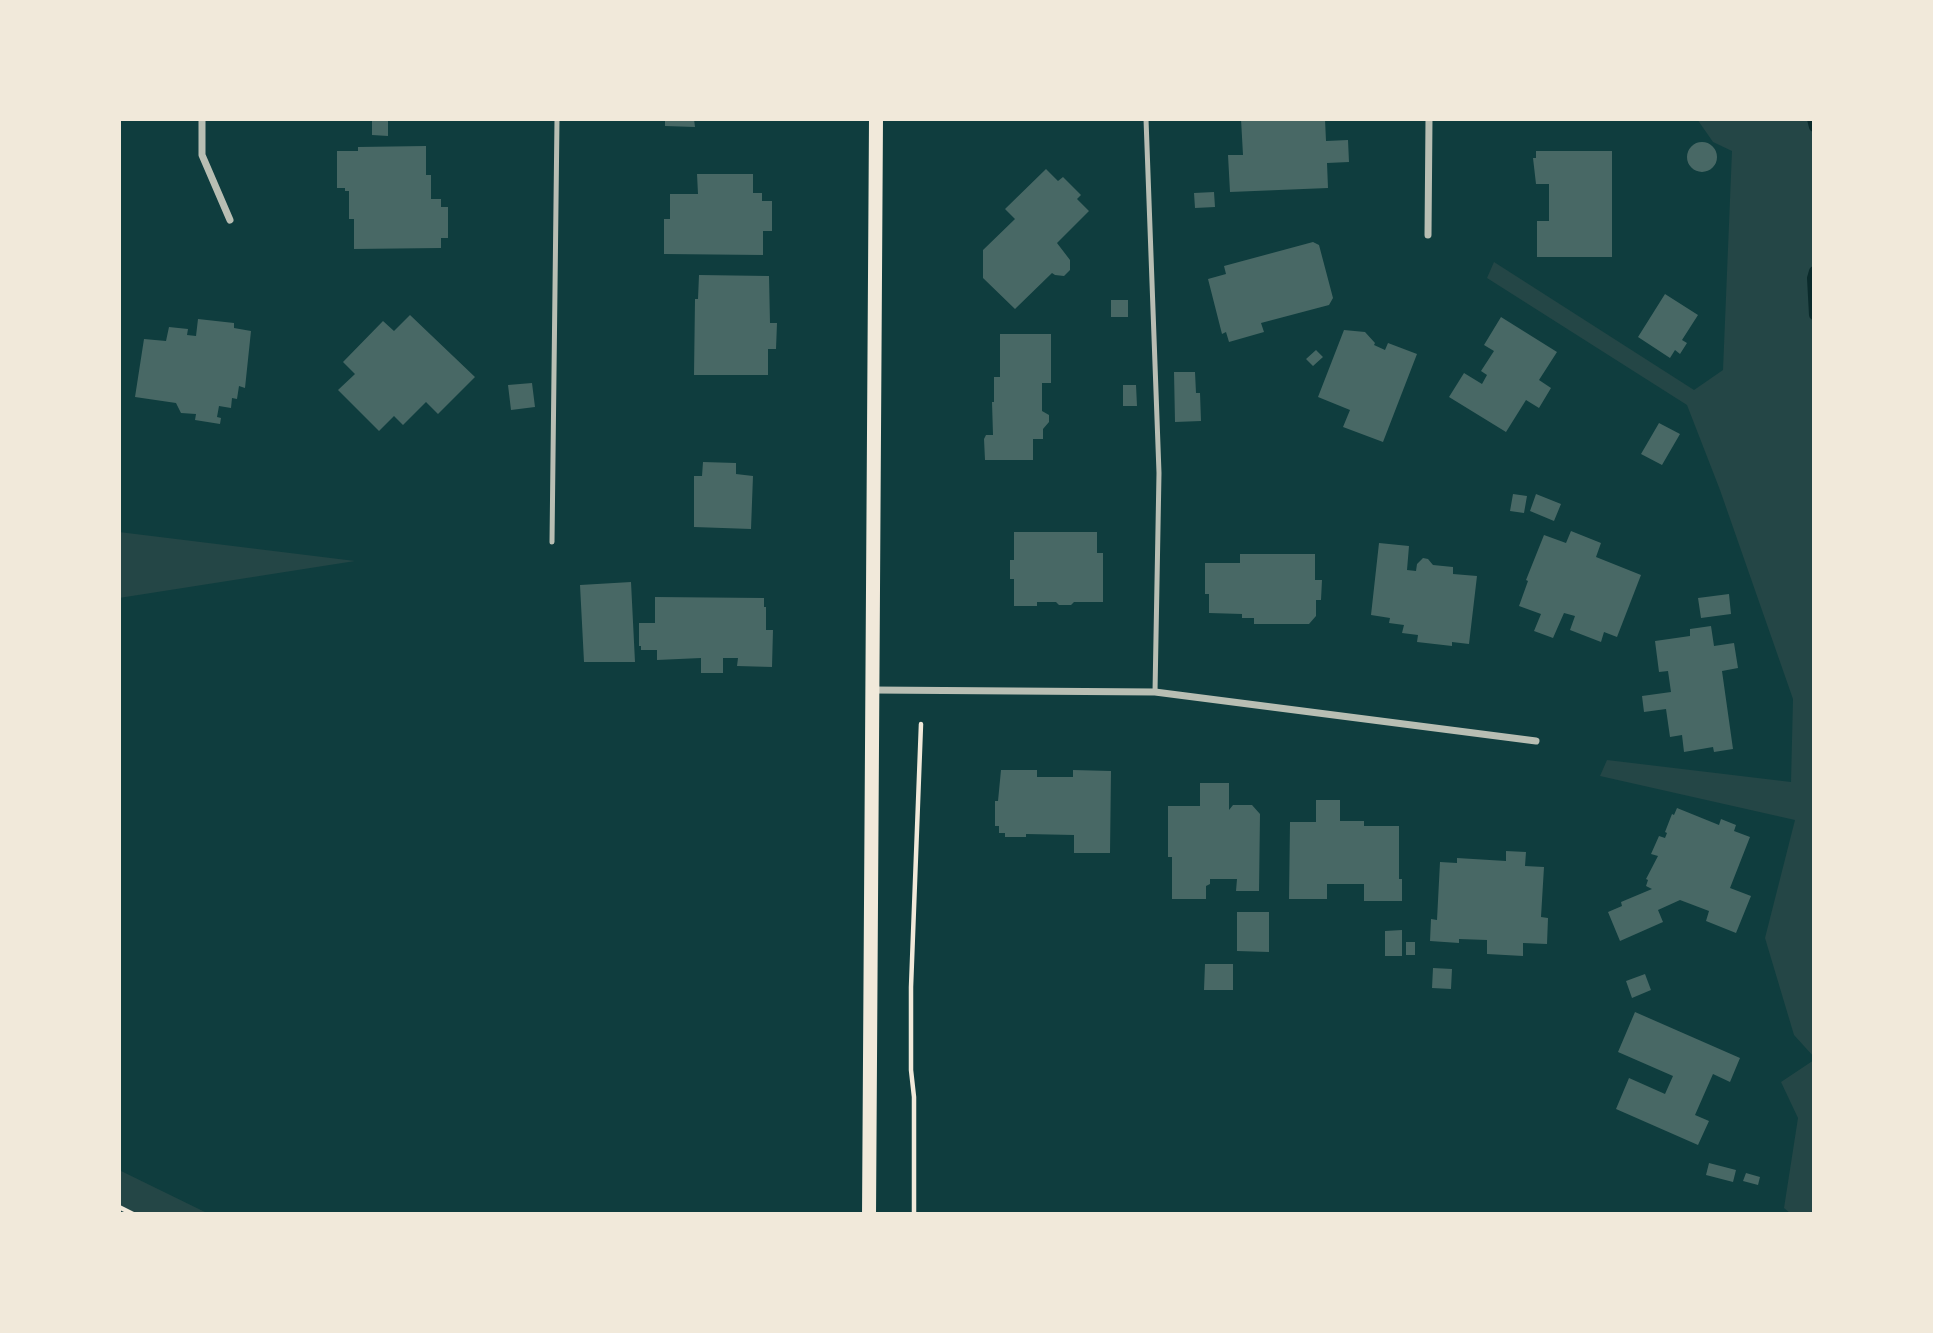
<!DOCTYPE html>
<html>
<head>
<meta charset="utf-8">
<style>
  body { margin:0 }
  #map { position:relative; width:1933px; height:1333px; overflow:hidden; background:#0f3d3e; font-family:"Source Sans 3",sans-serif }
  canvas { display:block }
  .frame { position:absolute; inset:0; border:121px solid #f1e9da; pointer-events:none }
</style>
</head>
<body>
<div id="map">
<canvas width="1933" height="1333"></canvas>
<div class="frame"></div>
</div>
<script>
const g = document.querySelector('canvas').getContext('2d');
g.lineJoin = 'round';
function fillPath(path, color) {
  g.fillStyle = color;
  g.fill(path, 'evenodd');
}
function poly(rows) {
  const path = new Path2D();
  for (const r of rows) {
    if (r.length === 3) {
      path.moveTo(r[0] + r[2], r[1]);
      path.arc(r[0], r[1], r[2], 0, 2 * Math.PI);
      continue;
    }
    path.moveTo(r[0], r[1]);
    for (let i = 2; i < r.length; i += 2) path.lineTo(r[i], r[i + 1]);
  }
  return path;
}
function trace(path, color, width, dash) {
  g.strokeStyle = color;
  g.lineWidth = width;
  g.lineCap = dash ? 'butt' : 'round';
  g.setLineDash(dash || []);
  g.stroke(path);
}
const green = poly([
  [1697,119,1814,119,1814,1057,1794,1035,1765,938,1795,820,1600,776,1607,760,1791,782,1793,699,1720,490,1687,405,1487,278,1494,262,1694,390,1723,370,1732,151,1713,142],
  [119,532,355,561,119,598],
  [1814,1060,1814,1214,1791,1214,1784,1208,1798,1118,1781,1082],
  [119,1170,209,1214,119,1214]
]);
const stream = poly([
  [1812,119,1814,127],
  [1814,271,1812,278,1814,315]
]);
const building = poly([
  [372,119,388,119,388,136,372,135],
  [665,119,694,119,695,127,665,126],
  [1241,119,1325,119,1326,141,1348,140,1349,162,1327,163,1328,188,1230,192,1228,155,1243,155],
  [1702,157,15],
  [426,146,426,175,431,175,431,199,441,199,441,207,448,207,448,238,441,238,441,248,354,249,354,219,349,219,349,191,345,191,345,188,337,188,337,151,358,151,358,147],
  [1536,151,1612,151,1612,257,1537,257,1537,221,1549,221,1549,184,1536,184,1533,158,1536,158],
  [1046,169,1058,181,1063,177,1081,195,1077,199,1089,211,1057,243,1070,260,1070,270,1064,276,1055,275,1052,273,1015,309,983,278,983,250,1015,219,1005,209],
  [697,174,753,174,753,193,762,193,762,201,772,201,772,231,763,231,763,255,664,254,664,219,670,219,670,194,698,194],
  [1214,192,1215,207,1195,208,1194,193],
  [1313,242,1319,245,1333,298,1329,305,1261,323,1264,332,1229,342,1226,332,1222,334,1208,279,1226,274,1224,266],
  [699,275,769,276,770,323,777,323,776,349,768,349,768,375,694,375,695,299,698,299],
  [1665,294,1698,315,1682,340,1687,343,1680,354,1675,350,1670,358,1638,337],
  [1111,300,1128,300,1128,317,1111,317],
  [410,315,475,377,438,414,426,402,403,425,394,416,379,431,338,390,355,374,343,362,383,321,394,331],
  [1501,317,1557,352,1539,380,1551,388,1539,408,1526,400,1506,432,1449,397,1464,373,1482,384,1487,375,1481,371,1494,351,1484,345],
  [198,319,234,323,234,328,251,331,245,388,239,386,237,399,232,398,231,408,219,406,217,417,221,418,220,424,195,420,196,414,181,413,176,403,135,397,144,339,166,341,169,327,188,329,187,335,196,336],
  [1344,330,1365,332,1375,343,1374,345,1385,350,1388,343,1417,354,1383,442,1343,427,1350,410,1318,397],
  [1000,334,1051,334,1051,383,1042,383,1042,411,1049,415,1049,422,1043,429,1043,439,1033,439,1033,460,985,460,984,439,986,435,993,435,992,402,994,402,994,377,1000,377],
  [1316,350,1323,357,1313,366,1306,359],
  [1174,372,1195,372,1196,393,1200,393,1201,421,1175,422],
  [532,383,535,407,511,410,508,385],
  [1123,385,1136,385,1137,406,1123,406],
  [1659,423,1680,434,1662,465,1641,454],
  [703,462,736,463,736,474,753,476,751,529,694,527,694,476,702,476],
  [1513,494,1527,496,1524,513,1510,511],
  [1536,494,1561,504,1554,521,1530,511],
  [1571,531,1601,543,1596,557,1641,575,1617,637,1604,632,1601,642,1570,630,1575,616,1564,613,1553,638,1534,631,1541,614,1519,606,1528,581,1526,580,1544,535,1566,543],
  [1014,532,1097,532,1097,553,1103,553,1103,602,1074,602,1071,605,1059,605,1056,602,1037,602,1037,606,1014,606,1014,579,1010,579,1010,560,1014,560],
  [1379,543,1409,546,1407,570,1416,571,1417,564,1423,558,1428,559,1433,565,1453,567,1453,574,1477,576,1469,644,1452,642,1452,646,1417,642,1418,635,1402,633,1404,625,1389,623,1390,618,1371,615],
  [1240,554,1315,554,1315,580,1322,580,1321,600,1316,600,1316,616,1309,624,1254,624,1254,618,1242,618,1242,614,1209,613,1209,594,1205,594,1205,563,1240,563],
  [631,582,635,662,584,662,580,585],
  [1729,594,1731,614,1701,618,1698,598],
  [655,597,764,598,764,607,766,607,766,630,773,630,772,667,737,666,738,658,723,658,723,673,701,673,701,658,657,660,657,650,641,650,641,646,639,646,639,623,655,623],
  [1711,626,1714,646,1734,643,1738,668,1722,671,1733,749,1714,752,1713,747,1684,752,1682,735,1670,737,1666,709,1644,712,1642,696,1671,692,1668,671,1659,672,1655,641,1690,636,1690,629],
  [1001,770,1037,770,1037,777,1073,777,1073,770,1111,771,1110,853,1074,853,1074,835,1026,834,1026,837,1005,837,1005,833,999,833,999,826,995,826,995,801,998,801],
  [1200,783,1229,783,1229,810,1233,805,1252,805,1260,814,1259,891,1236,891,1237,879,1210,879,1210,884,1206,886,1206,899,1172,899,1172,857,1168,857,1168,806,1200,806],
  [1316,800,1340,800,1340,821,1364,821,1364,826,1399,826,1399,879,1402,879,1402,901,1364,901,1364,884,1327,884,1327,899,1289,899,1290,822,1316,822],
  [1677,808,1719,825,1721,819,1736,825,1734,831,1750,837,1730,888,1751,896,1736,933,1706,921,1709,911,1680,900,1658,910,1663,922,1620,941,1608,912,1622,906,1621,902,1652,889,1646,886,1648,880,1646,879,1658,856,1651,854,1659,836,1665,838,1667,833,1665,832,1672,814,1674,815],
  [1506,851,1526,852,1525,866,1544,867,1541,917,1548,918,1547,944,1523,943,1523,956,1487,954,1487,940,1459,939,1459,943,1430,941,1431,919,1437,920,1440,862,1457,863,1457,858,1506,861],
  [1237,912,1269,912,1269,952,1237,951],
  [1402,930,1402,956,1385,956,1385,931],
  [1406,942,1415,942,1415,955,1406,955],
  [1205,964,1233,964,1233,990,1204,990],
  [1433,968,1452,969,1451,989,1432,988],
  [1645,974,1651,990,1632,998,1626,981],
  [1635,1012,1740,1058,1730,1082,1713,1074,1695,1115,1709,1121,1698,1145,1616,1109,1629,1078,1665,1094,1673,1076,1618,1052],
  [1709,1163,1736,1170,1733,1182,1706,1175],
  [1746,1173,1760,1177,1758,1185,1743,1181]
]);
const path = poly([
  [119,1207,133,1214],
  [914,1214,914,1097,911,1070,911,987,921,724]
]);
const service = poly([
  [1146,119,1159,473,1155,692],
  [552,542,557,119]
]);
const minor = poly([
  [202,119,202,155,230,220],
  [1428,235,1429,119],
  [873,690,1155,692,1536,741]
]);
const secondary = poly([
  [869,1214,876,119]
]);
fillPath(green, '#244646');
trace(stream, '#0a2a2b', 10);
fillPath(building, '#486865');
trace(path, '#f1e9da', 4.5);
trace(service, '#b8beb3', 5);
trace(minor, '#b8beb3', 7);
trace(secondary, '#f1e9da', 14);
</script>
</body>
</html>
